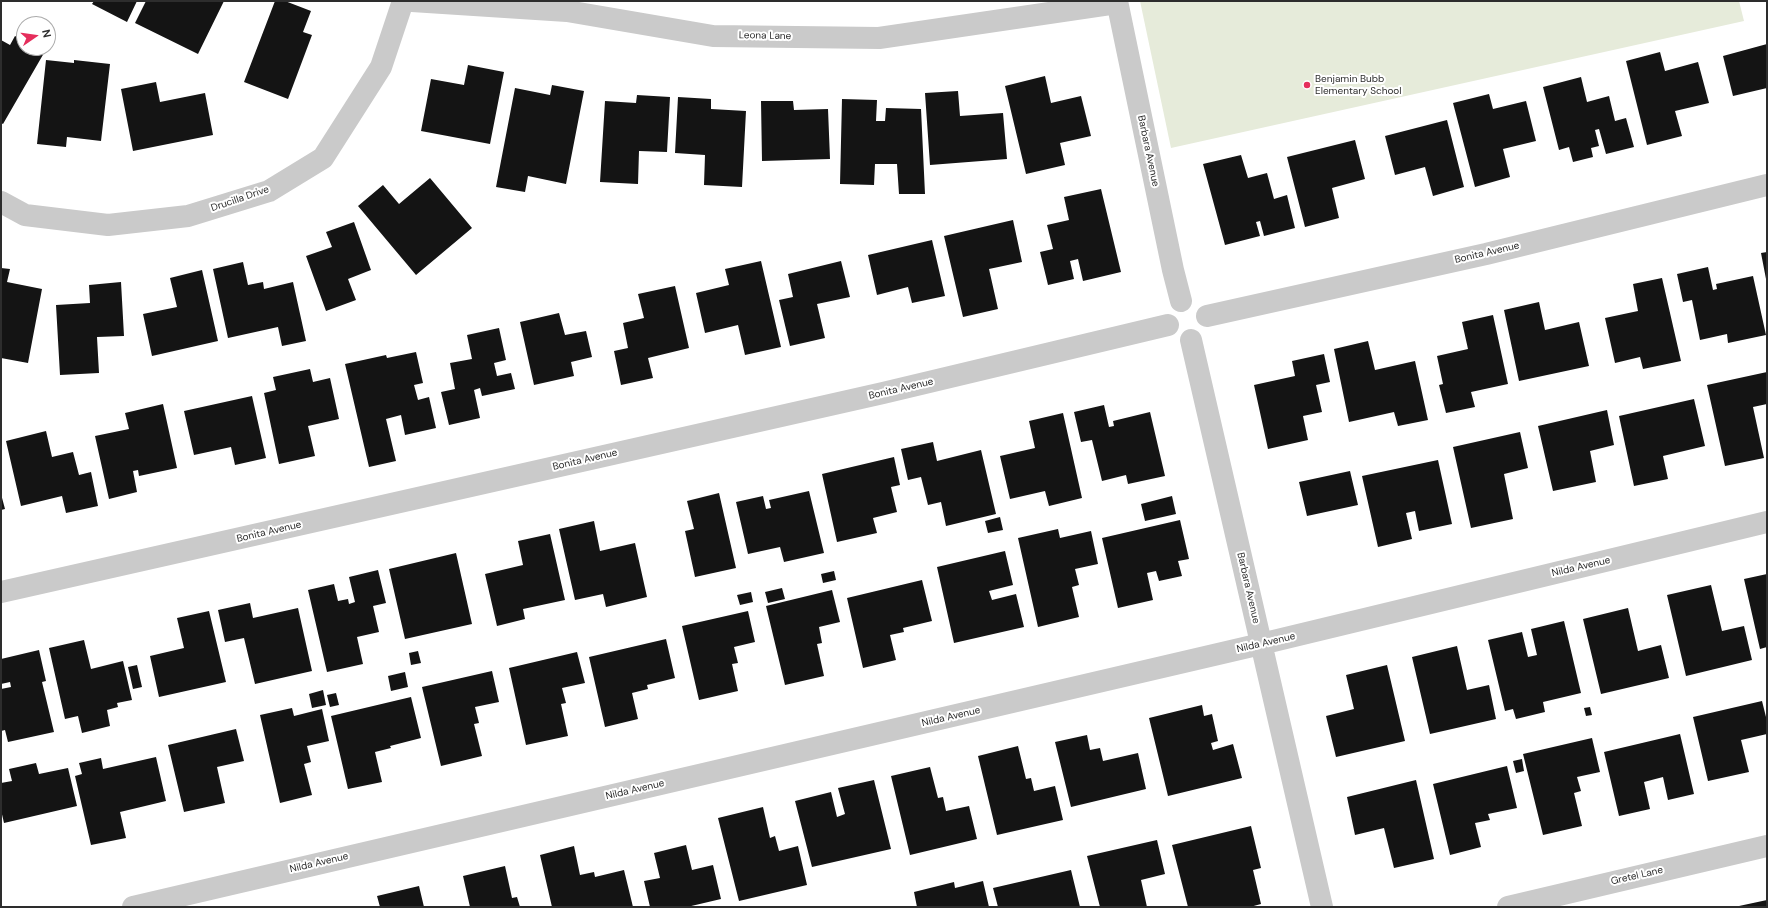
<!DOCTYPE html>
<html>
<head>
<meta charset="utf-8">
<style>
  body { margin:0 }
  #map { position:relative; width:1768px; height:908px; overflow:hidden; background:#fff; font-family:"DM Sans",sans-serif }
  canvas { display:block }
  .frame { position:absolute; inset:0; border:2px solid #2d2d2d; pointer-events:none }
  .north { position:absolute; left:16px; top:16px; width:40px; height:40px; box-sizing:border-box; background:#fff; border:1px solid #ababab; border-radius:50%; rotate:77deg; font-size:11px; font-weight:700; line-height:16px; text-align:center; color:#2d2d2d }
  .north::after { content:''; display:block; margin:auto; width:14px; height:18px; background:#e52e5c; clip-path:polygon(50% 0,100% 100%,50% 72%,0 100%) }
</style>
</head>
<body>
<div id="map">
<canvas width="1768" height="908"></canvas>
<div class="frame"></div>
<div class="north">N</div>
</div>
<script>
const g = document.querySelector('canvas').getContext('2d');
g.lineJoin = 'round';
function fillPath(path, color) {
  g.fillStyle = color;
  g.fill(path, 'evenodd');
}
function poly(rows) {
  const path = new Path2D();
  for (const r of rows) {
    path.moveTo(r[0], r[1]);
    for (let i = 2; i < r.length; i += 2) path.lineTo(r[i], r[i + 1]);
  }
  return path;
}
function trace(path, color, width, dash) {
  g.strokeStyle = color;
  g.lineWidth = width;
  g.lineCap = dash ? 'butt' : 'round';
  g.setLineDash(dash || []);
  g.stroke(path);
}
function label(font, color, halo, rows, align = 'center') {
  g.font = font + ' "DM Sans",sans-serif';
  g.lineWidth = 4;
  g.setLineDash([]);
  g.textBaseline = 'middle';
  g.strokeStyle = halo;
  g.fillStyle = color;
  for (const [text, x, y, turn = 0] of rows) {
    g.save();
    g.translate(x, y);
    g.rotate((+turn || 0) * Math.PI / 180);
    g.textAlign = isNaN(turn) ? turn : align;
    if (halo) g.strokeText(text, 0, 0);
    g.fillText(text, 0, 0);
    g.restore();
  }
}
const green = poly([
  [1140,1,1739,1,1744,21,1171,148]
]);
const building = poly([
  [94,1,137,1,127,22,92,4],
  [146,1,224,1,198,54,135,23],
  [275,1,285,1,311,11,303,32,312,35,288,99,244,82],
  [15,36,24,41,24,48,35,48,44,53,3,124,1,123,1,40,10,45],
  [1767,44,1767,88,1733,96,1723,56],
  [1660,52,1665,71,1698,62,1709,103,1675,111,1682,136,1647,145,1626,61],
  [46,60,74,63,74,60,110,64,101,141,67,137,66,147,37,144],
  [468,65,504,72,490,144,421,131,431,79,464,85],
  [1045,76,1051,103,1081,96,1091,136,1060,143,1065,165,1026,174,1005,86],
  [1581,77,1587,102,1609,96,1615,121,1626,118,1634,147,1606,154,1599,129,1595,130,1599,146,1591,148,1593,157,1573,162,1569,147,1559,150,1543,87],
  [156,82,160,102,205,93,213,135,133,151,121,89],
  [552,85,584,91,566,184,528,176,525,192,496,187,515,88,550,95],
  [958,91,960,116,1003,113,1007,159,930,165,925,93],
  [1489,94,1493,109,1526,101,1536,141,1503,149,1510,177,1475,187,1453,103],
  [637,95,670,97,667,152,639,151,638,184,600,182,605,101,636,103],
  [678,97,711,99,711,109,746,111,742,187,704,185,705,155,675,153],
  [842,99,877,100,876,121,885,121,886,108,921,109,925,194,899,194,897,164,875,164,874,185,840,184],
  [761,101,793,101,794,110,828,109,830,159,762,161],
  [1447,120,1464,187,1433,196,1425,167,1395,175,1385,136],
  [1355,140,1365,179,1332,188,1339,218,1305,227,1287,157],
  [1241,155,1248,178,1267,173,1274,199,1287,195,1295,228,1264,236,1260,221,1256,222,1260,236,1225,245,1203,164],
  [430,178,472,228,416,275,358,206,383,185,399,204],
  [1101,189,1121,272,1083,281,1078,259,1070,261,1074,279,1048,285,1040,252,1053,249,1047,225,1069,220,1064,197],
  [1013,220,1022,262,989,269,998,309,963,317,944,236],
  [354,222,371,270,348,279,356,300,326,311,306,256,332,247,326,232],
  [932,240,945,296,912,303,908,287,877,295,868,255],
  [1767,252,1767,278,1766,279,1761,253],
  [761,261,781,347,745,355,738,325,705,333,696,293,729,285,725,269],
  [841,261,850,297,817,304,825,338,790,346,779,300,793,297,788,274],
  [243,262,248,285,263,282,264,289,293,282,306,341,282,346,278,327,228,338,213,269],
  [1708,267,1713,290,1717,289,1716,284,1753,276,1766,335,1728,343,1727,334,1700,340,1692,300,1683,302,1677,274],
  [1,268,10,269,7,282,42,289,28,363,1,358],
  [202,270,218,341,152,356,143,314,177,307,170,278],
  [1662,278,1681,361,1643,369,1640,357,1615,363,1605,318,1638,311,1633,284],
  [121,282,124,336,97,337,99,373,60,375,56,305,90,303,89,285],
  [675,286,689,348,648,358,653,378,621,385,614,351,628,348,623,323,644,318,638,294],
  [1539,302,1545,330,1579,322,1589,366,1519,381,1504,310],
  [559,313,565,335,586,331,592,357,571,362,574,376,534,385,520,322],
  [1493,315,1508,384,1471,392,1475,407,1446,413,1439,385,1443,384,1437,356,1468,349,1462,322],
  [499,328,506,360,494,363,497,376,511,373,515,389,482,396,480,388,474,390,480,418,449,425,441,392,455,389,450,363,472,359,467,335],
  [1368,341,1375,370,1415,361,1428,420,1398,426,1394,412,1349,422,1334,349],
  [416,352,423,383,414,385,418,400,429,397,436,428,405,435,401,415,386,419,396,461,369,467,345,364,386,355,387,358],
  [1324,354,1330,382,1316,385,1322,412,1303,416,1308,440,1268,449,1254,385,1295,376,1292,361],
  [310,369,313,382,330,378,339,419,308,426,315,456,279,464,264,393,276,390,273,377],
  [1767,372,1767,404,1753,407,1764,458,1725,466,1707,385],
  [252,396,266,458,235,465,231,447,194,455,184,411],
  [1694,399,1705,446,1663,456,1668,479,1634,486,1619,416],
  [163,404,177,468,139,476,138,470,133,471,137,492,109,499,95,436,129,429,125,413],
  [1104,405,1109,427,1114,426,1113,421,1150,412,1165,476,1128,484,1126,475,1102,481,1092,440,1081,442,1074,412],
  [1607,410,1614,445,1590,451,1596,482,1553,491,1538,426],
  [1063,413,1082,498,1049,506,1045,491,1010,499,1000,456,1035,448,1029,421],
  [46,431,52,457,73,452,79,475,91,472,98,506,66,513,62,496,21,506,6,441],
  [1520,432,1528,468,1504,474,1513,519,1471,528,1453,447],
  [933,442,937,461,981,450,996,514,946,526,941,502,928,505,921,477,908,480,901,449],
  [894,457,900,485,891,487,897,512,873,518,877,533,837,542,822,474],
  [1438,460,1452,524,1419,531,1415,511,1406,513,1412,539,1378,547,1362,476],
  [1350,471,1358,505,1307,516,1299,482],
  [809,491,824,553,784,562,780,547,748,554,736,502,763,496,766,509,771,508,769,500],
  [719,493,736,568,695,577,685,531,694,529,687,501],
  [1,494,5,509,1,510],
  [1172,496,1176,514,1145,521,1141,504],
  [1000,517,1003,530,988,533,985,521],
  [1180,520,1189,559,1178,561,1182,576,1159,581,1156,571,1147,573,1153,600,1118,608,1102,538],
  [594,521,600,551,635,543,647,597,606,607,603,594,575,600,559,529],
  [1058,529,1060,538,1091,531,1098,564,1075,569,1079,585,1072,587,1079,617,1038,627,1018,538],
  [550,534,565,600,523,609,525,619,497,626,485,574,523,565,518,541],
  [1005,551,1013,585,989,591,992,600,1016,594,1024,627,954,643,937,567],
  [456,553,472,624,405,639,389,569],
  [378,570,386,603,373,606,379,632,357,637,363,664,327,672,308,590,334,584,338,601,348,599,349,604,355,602,349,577],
  [834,571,836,580,823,583,821,574],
  [1767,574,1767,647,1760,649,1744,579],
  [922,580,932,621,903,628,904,632,890,635,896,660,863,668,847,598],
  [1711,585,1722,631,1744,626,1752,660,1686,676,1667,595],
  [782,588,785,599,768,603,765,592],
  [832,590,840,622,819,627,822,643,817,644,824,676,785,685,766,606],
  [751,592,753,602,740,605,737,595],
  [250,603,253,618,298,608,312,671,255,684,244,638,225,642,218,610],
  [1628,608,1638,651,1661,645,1669,678,1601,694,1583,619],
  [209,611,226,682,159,697,150,656,184,648,177,618],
  [748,611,755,642,734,647,738,663,732,664,738,691,699,700,682,626],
  [1564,621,1581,693,1543,702,1545,712,1516,719,1513,709,1505,711,1488,640,1522,632,1528,657,1537,655,1531,629],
  [666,639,675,678,647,685,648,689,632,693,638,719,605,727,589,657],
  [84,640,91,669,123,661,132,700,117,703,118,707,107,710,110,726,82,733,78,716,65,719,49,648],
  [1457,646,1467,690,1489,685,1496,719,1430,734,1412,657],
  [39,650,46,681,42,682,54,732,8,742,5,730,1,731,1,689,11,687,10,682,1,684,1,659],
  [418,651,421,663,411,665,409,653],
  [577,652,585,683,562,688,566,703,561,704,568,736,526,745,509,668],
  [137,665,142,687,133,689,128,667],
  [1387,665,1405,741,1336,757,1326,716,1354,709,1346,675],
  [492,671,499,702,475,707,479,723,474,724,482,756,441,766,422,687],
  [405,672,408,687,391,691,388,676],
  [323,690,326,705,312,708,309,694],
  [336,693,339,705,330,707,327,695],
  [411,697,421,738,390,746,391,748,375,752,382,782,348,789,331,716],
  [1762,701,1767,721,1767,734,1741,740,1749,772,1708,781,1693,717],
  [1202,705,1204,716,1212,714,1218,741,1211,743,1213,750,1233,744,1242,778,1168,796,1149,718],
  [1590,707,1592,715,1586,716,1584,708],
  [292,708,294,716,322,709,329,741,307,746,311,762,304,764,312,795,280,803,260,715],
  [236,729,244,761,217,767,225,803,184,812,168,745],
  [1680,734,1694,794,1668,800,1663,777,1644,782,1650,809,1619,816,1604,752],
  [1087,735,1090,750,1100,748,1103,761,1138,753,1146,789,1071,807,1055,742],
  [1592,738,1600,772,1577,777,1581,791,1574,793,1582,826,1543,835,1523,754],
  [1018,746,1026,779,1031,778,1034,791,1055,786,1063,820,997,835,978,756],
  [156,757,166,801,120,812,126,838,91,845,75,776,82,774,79,763,101,758,103,769],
  [1522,759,1524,771,1516,773,1513,761],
  [36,763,39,774,68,768,77,806,4,823,1,810,1,783,12,781,9,769],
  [1507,766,1517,808,1488,814,1490,820,1475,823,1481,847,1450,855,1433,784],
  [930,767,938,798,943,797,946,811,969,806,977,839,910,855,891,776],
  [874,780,891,849,812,867,795,801,831,792,837,817,845,814,838,788],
  [1416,780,1434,859,1394,868,1384,828,1355,835,1347,797],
  [763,807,770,838,775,836,779,851,798,846,807,885,739,901,718,818],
  [1251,826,1261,868,1253,870,1261,904,1250,907,1188,907,1172,845],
  [1157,840,1165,874,1141,880,1147,907,1100,907,1087,856],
  [686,845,692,870,713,865,721,899,687,907,650,907,644,881,660,878,654,853],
  [574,846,580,875,594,872,595,877,624,870,633,907,552,907,540,855],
  [505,866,512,898,517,897,520,907,470,907,463,876],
  [1071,870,1080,907,998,907,993,888],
  [983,881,989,907,917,907,914,892,954,882,955,888],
  [419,886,424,907,380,907,377,896],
  [1767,900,1767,907,1739,907,1739,906]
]);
const minor = poly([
  [412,1,567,11,713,36,879,38,1117,3],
  [1117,1,1173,270,1181,301],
  [1,202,25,215,108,225,188,216,269,191,323,158,381,67,403,1],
  [1207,316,1486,254,1767,185],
  [1191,340,1322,907],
  [1,592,883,393,1168,325],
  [133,907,1261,644,1767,522],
  [1508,907,1767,846]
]);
const markers = [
  [1307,85,4,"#e52e5c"]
];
const streetNames = [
  ["Leona Lane",765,36,1],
  ["Barbara Avenue",1148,151,78],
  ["Drucilla Drive",240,199,-19],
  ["Bonita Avenue",1487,253,-13],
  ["Bonita Avenue",901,389,-13],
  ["Bonita Avenue",585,460,-13],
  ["Bonita Avenue",269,532,-13],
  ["Nilda Avenue",1581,567,-13],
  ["Barbara Avenue",1248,588,77],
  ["Nilda Avenue",1266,643,-13],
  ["Nilda Avenue",951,717,-13],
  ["Nilda Avenue",635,790,-13],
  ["Nilda Avenue",319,863,-13],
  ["Gretel Lane",1637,876,-13]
];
const poiNames = [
  ["Benjamin Bubb",1315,79],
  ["Elementary School",1315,91]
];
fillPath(green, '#e6ebda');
fillPath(building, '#141414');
trace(minor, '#cacaca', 22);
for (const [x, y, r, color] of markers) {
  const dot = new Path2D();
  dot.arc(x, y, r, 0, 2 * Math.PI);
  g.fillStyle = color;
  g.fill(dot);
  trace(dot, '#fff', 1.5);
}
label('10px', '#2d2d2d', '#fff', streetNames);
label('10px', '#2d2d2d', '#fff', poiNames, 'left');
</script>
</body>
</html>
